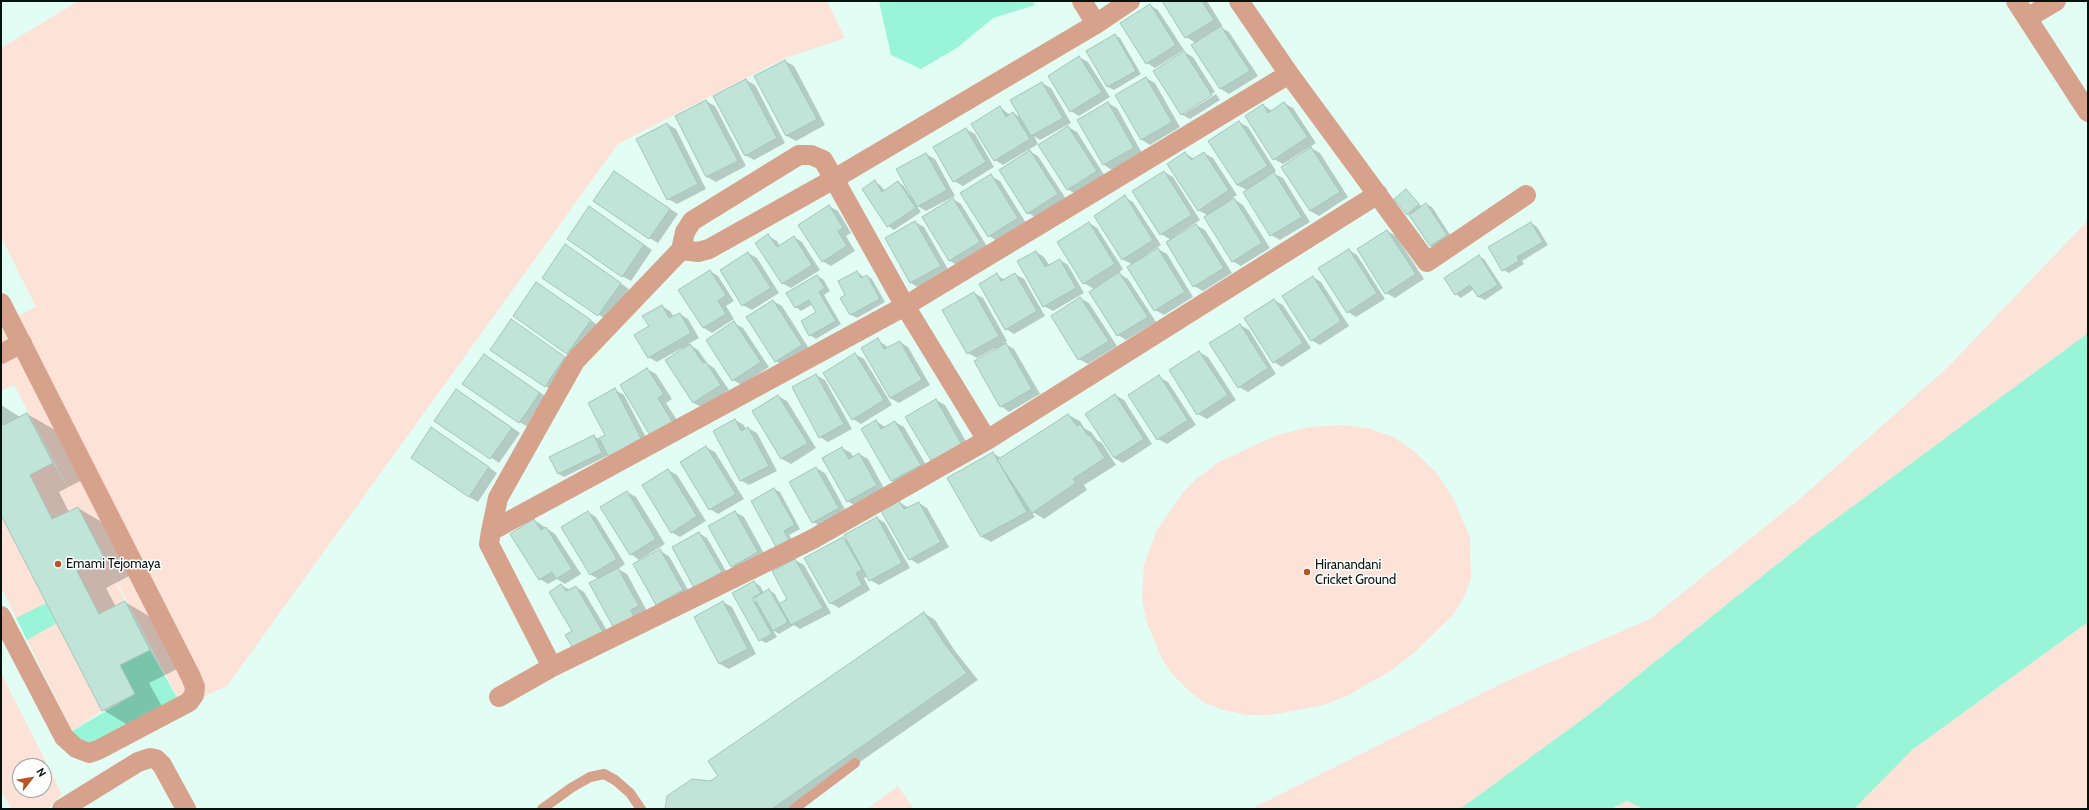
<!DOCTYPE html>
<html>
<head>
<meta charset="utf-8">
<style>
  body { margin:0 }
  #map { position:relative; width:2089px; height:810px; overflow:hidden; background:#e2fef4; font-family:Cabin,sans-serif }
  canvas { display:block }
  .frame { position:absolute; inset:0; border:2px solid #06120e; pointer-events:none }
  .north { position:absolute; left:12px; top:758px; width:40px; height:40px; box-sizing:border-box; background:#fff; border:1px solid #9ba09f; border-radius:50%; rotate:59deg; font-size:11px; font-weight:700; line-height:16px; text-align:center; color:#06120e }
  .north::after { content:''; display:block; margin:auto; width:14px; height:18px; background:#b85322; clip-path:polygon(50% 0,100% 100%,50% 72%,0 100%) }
</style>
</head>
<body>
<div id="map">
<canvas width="2089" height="810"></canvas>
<div class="frame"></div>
<div class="north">N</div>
</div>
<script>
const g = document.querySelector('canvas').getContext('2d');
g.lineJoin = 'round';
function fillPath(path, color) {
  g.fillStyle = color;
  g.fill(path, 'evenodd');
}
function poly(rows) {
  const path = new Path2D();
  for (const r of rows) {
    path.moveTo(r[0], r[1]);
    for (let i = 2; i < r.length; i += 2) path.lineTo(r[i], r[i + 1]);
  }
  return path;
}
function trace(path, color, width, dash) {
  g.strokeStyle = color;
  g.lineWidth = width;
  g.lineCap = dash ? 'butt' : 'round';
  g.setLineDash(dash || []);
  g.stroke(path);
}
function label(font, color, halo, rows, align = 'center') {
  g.font = font + ' Cabin,sans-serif';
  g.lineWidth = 3;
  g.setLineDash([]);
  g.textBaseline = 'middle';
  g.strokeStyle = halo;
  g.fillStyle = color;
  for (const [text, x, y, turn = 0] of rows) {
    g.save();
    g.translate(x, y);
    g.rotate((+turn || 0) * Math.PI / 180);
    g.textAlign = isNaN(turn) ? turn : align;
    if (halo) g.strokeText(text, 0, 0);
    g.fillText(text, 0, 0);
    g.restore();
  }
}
const green = poly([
  [78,1,827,1,845,38,785,58,618,144,227,686,182,706,109,567,125,601,99,614,77,571,104,557,78,507,52,519,30,475,53,463,70,492,14,385,1,391,1,324,36,307,1,237,1,48],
  [2088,220,2088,333,1811,537,1591,713,1460,809,1251,809,1509,680,1650,619,1802,497,1949,366],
  [1344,425,1367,428,1394,437,1415,452,1436,472,1453,498,1470,537,1471,578,1464,597,1453,615,1415,652,1392,670,1347,696,1320,706,1270,715,1247,715,1223,710,1205,703,1191,693,1171,673,1162,659,1146,620,1142,598,1144,565,1157,530,1183,492,1196,479,1219,462,1277,435,1309,427],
  [1,515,102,711,72,731,1,587],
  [2088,622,2088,809,1854,809,1912,750],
  [1,673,62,794,48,809,12,809,1,792],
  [20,766,44,766,44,790,20,790],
  [898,786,914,809,867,809],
  [1627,801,1645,808,1611,809]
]);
const water = poly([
  [879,1,1033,1,1035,5,993,18,958,47,921,69,891,55],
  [2088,333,2088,622,1912,750,1854,809,1644,809,1627,801,1611,809,1460,809,1591,713,1811,537],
  [46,603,57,623,27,640,16,618],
  [150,650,182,706,84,751,72,731,135,694,120,665]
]);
const shadow = poly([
  [1163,1,1207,1,1222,25,1220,27,1229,32,1258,76,1229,94,1221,89,1193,45,1196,43,1186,37],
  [1150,5,1158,10,1184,50,1155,68,1147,63],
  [1115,35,1120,38,1141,74,1114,90,1108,87,1087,51],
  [1184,52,1193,57,1215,92,1184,112,1184,114,1216,94,1220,100,1190,119,1181,114],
  [1079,57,1088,62,1110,97,1079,116,1071,111],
  [785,61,794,66,825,125,796,141,787,136,755,77],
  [1146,78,1155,83,1180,127,1150,145,1142,140],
  [746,80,755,85,785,143,754,160,745,155],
  [1042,83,1051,88,1071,123,1040,140,1034,136,1038,144,1003,165,995,160,1000,107,1010,115,1013,113,1022,118],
  [706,101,715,106,746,166,716,182,707,177,676,117],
  [1108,103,1117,108,1142,153,1112,170,1104,165,1078,120],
  [1284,103,1293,108,1316,143,1283,164,1274,159,1263,105,1272,111],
  [1239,122,1248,127,1276,171,1273,173,1283,178,1310,222,1280,240,1271,235,1245,192,1247,190,1237,185],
  [667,124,676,129,706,189,677,204,668,199],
  [1068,127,1077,132,1105,176,1076,194,1067,189],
  [966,129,975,134,994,167,963,186,954,181],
  [1311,148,1320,153,1348,197,1319,216,1310,211],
  [1029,151,1038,156,1066,199,1037,218,1028,213],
  [1185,153,1194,159,1204,153,1213,158,1237,195,1232,198,1243,205,1270,248,1241,266,1232,261,1209,216,1198,210],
  [926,154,935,159,955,196,926,211,916,205,921,212,894,230,888,226,863,189,875,182,880,185,885,191,898,182,904,186,910,196],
  [615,172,678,214,658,243,649,238],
  [1164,172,1173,177,1200,220,1175,236,1176,237,1196,225,1205,230,1232,273,1203,291,1194,286,1171,240,1161,234],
  [991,176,1000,181,1026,223,997,241,989,236],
  [1406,190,1422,207,1426,204,1432,207,1452,238,1436,249,1430,246,1408,214],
  [1125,197,1133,202,1161,245,1147,254,1148,256,1158,249,1167,254,1193,297,1164,315,1155,310,1133,265,1122,259],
  [953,199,961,204,988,248,958,266,950,261,923,218],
  [829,206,838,211,851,233,846,236,855,251,831,266,822,261],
  [598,213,652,250,631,281,622,276],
  [915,222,924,227,949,271,919,288,911,283,886,239],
  [1089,223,1097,228,1123,269,1118,273,1128,279,1156,322,1126,340,1118,335,1094,289,1084,283,1058,242],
  [1531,223,1537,227,1548,245,1522,261,1524,264,1509,273,1503,270],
  [1387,231,1396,236,1424,279,1395,298,1386,293],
  [768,236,777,241,780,246,794,237,802,242,820,270,791,288,782,283],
  [1349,250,1357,255,1385,299,1356,317,1348,312],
  [574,251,629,289,607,320,543,277],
  [1036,252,1044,257,1050,266,1060,260,1068,265,1084,293,1053,311,1044,306,1019,261],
  [748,253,757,258,779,293,752,310,743,305,721,270],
  [1479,256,1484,259,1503,288,1485,300,1479,297,1474,289,1461,298,1456,294],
  [710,271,718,276,734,301,726,306,734,319,712,333,704,328,679,290],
  [857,272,864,277,867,276,872,279,885,302,857,318,851,315,842,298,846,296],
  [1015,274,1024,279,1045,316,1014,334,1006,329,997,275,1005,280],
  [817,276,823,279,830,291,824,295,841,324,816,339,810,335,817,312,813,304,801,311,796,307],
  [1313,277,1321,282,1349,326,1320,345,1311,340],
  [545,289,599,326,577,358,514,315],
  [974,293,983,298,1007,341,1004,343,1014,349,1040,394,1009,412,1001,406,995,348,977,358,968,353],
  [1080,298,1089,303,1117,346,1088,364,1079,359],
  [1274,300,1283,305,1311,348,1282,367,1274,362,1246,318],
  [773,301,782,306,810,350,784,366,776,361],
  [662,306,670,311,674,317,680,314,688,319,699,338,688,344,698,350,708,364,714,368,729,390,703,408,694,403,666,360,683,349,682,348,657,362,648,357,650,327],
  [734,323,743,328,769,367,742,385,733,380],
  [519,325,573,363,554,391,545,386],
  [1240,325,1249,330,1276,374,1248,392,1239,387],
  [878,340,889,348,900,342,908,347,930,385,899,403,890,398],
  [1199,352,1208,357,1236,400,1207,419,1198,414],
  [855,354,864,359,892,405,861,424,853,419],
  [492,360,548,398,528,427,519,422],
  [647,369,656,374,672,399,666,403,682,428,661,441],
  [816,375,825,380,852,429,828,442,820,437],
  [1159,377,1168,382,1196,425,1167,444,1158,439],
  [615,390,624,395,652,449,609,455,564,477,559,474,594,436,599,439,606,436],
  [465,395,520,433,499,463,436,420],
  [1115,395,1124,400,1152,444,1123,463,1114,458],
  [778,396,787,401,816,448,791,464,782,459,753,412],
  [936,400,945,405,971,450,941,467],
  [1,405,20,417,27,414,57,431,82,480,59,492,69,512,78,508,107,525,133,574,106,588,116,607,125,602,154,619,179,668,149,683,165,712,133,728,103,710,1,513],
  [1068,415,1080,421,1084,428,1091,432,1097,440,1102,443,1116,465,1084,485,1087,490,1044,519,1031,511,1035,517,991,542,982,537,949,478,993,453,1001,458],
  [735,420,744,425,746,430,748,428,757,433,777,471,749,485,740,480],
  [876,421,885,427,895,422,904,427,929,470,900,486,892,481,862,429],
  [440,434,497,473,478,502,469,497],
  [706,447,715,452,744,499,718,514,710,509],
  [842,448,851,453,854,458,859,454,868,459,885,490,856,506,847,501],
  [816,468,825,473,847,513,822,527,813,522],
  [668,470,677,475,706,521,680,537,671,532],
  [774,489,780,492,800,529,789,535,794,543,777,546],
  [627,492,636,497,665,544,639,560,631,554],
  [899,502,909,508,919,503,927,508,949,547,918,564,910,559],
  [588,512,596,517,625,564,618,569,627,574,647,611,624,634,599,579,591,575,562,528],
  [735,512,744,517,766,557,741,571,732,566],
  [877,518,885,523,910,568,879,585,870,580,868,576,864,578,870,590,839,608,830,603,843,538,848,541],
  [534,520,555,534,581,574,565,584,557,579,548,584,540,579],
  [699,533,707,538,730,578,704,592],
  [660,551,669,556,691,595,656,604],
  [795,560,804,565,831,613,800,629,794,625,779,634,773,630,777,637,766,643,760,640,734,594,754,582,760,586,764,593,769,590,775,594,780,604,789,599,774,572],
  [748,595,756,599,756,602,747,597],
  [561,585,570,590,576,587,584,592,611,637,574,631],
  [723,602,732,607,756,654,729,669,720,664,695,617],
  [924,613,935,620,955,651,978,680,792,809,666,809,719,776]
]);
const building = poly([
  [1162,1,1202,1,1214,20,1185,38,1162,1],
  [1150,4,1176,45,1146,64,1120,23,1150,4],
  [1221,26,1250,71,1220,89,1191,45,1221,26],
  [1115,34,1136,71,1107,87,1086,51,1115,34],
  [1184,51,1212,95,1181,115,1153,71,1184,51],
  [1079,56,1102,92,1070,112,1048,76,1079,56],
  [785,60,817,119,786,136,754,76,785,60],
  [1146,77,1172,122,1141,140,1115,95,1146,77],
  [746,79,777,138,745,156,713,96,746,79],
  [1042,82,1063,118,1031,136,1010,100,1042,82],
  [706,100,738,161,706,177,675,116,706,100],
  [1108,102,1134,148,1103,165,1077,120,1108,102],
  [1284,102,1308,137,1273,160,1245,116,1263,104,1268,113,1284,102],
  [1000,106,1006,117,1013,112,1030,139,994,161,971,124,1000,106],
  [1239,121,1268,166,1237,185,1208,141,1239,121],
  [667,123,698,184,667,200,636,139,667,123],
  [1068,126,1097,171,1067,190,1038,145,1068,126],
  [966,128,986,162,953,182,933,147,966,128],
  [1311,147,1340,192,1310,211,1281,167,1311,147],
  [1030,150,1058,194,1027,214,999,170,1030,150],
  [1185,152,1191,160,1204,152,1229,190,1198,211,1167,164,1185,152],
  [926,153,947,190,917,207,896,169,926,153],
  [614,171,670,209,649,239,593,201,614,171],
  [1164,171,1192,215,1160,235,1132,191,1164,171],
  [1274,172,1302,217,1270,236,1243,192,1274,172],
  [991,174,1018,218,988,237,960,193,991,174],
  [875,180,882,192,898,181,916,208,887,227,862,189,875,180],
  [1406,189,1419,204,1407,215,1394,199,1406,189],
  [1125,195,1153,240,1122,260,1094,216,1125,195],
  [953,198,980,242,949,261,922,217,953,198],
  [1234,198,1262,243,1232,262,1204,217,1234,198],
  [1426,203,1447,235,1430,246,1409,215,1426,203],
  [829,205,843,228,838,231,847,246,822,262,798,225,829,205],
  [589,206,644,245,622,277,567,239,589,206],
  [915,221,941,266,910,283,885,238,915,221],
  [1089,222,1115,264,1083,284,1057,242,1089,222],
  [1531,222,1543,242,1517,257,1519,261,1502,271,1488,247,1531,222],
  [1196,224,1224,268,1193,287,1166,242,1196,224],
  [1387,230,1416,274,1385,294,1357,249,1387,230],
  [768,234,777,247,794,236,812,265,782,284,755,243,768,234],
  [565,244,621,283,598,316,542,278,565,244],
  [1158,248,1185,292,1154,311,1127,267,1158,248],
  [1349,249,1377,293,1347,313,1318,268,1349,249],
  [1036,251,1045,267,1060,259,1076,288,1043,307,1017,261,1036,251],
  [748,252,771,288,742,306,720,270,748,252],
  [1479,255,1498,285,1478,297,1470,285,1455,295,1444,278,1479,255],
  [710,270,726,295,718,301,726,314,703,328,678,290,710,270],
  [857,271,861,278,867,275,880,299,850,315,840,298,845,295,838,281,857,271],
  [1119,272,1148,317,1117,336,1089,292,1119,272],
  [997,273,1001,281,1015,273,1037,311,1005,330,979,284,997,273],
  [817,275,825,288,819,292,836,321,809,336,801,321,816,312,809,300,795,308,786,293,817,275],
  [1313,276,1341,321,1311,341,1282,296,1313,276],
  [536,282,591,320,567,354,513,316,536,282],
  [974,292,999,336,967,354,942,310,974,292],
  [1080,297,1109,341,1078,360,1051,316,1080,297],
  [1274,299,1303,343,1273,363,1244,318,1274,299],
  [773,300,802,345,775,362,746,317,773,300],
  [662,305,669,318,680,313,691,333,648,358,634,335,649,326,642,316,662,305],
  [511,319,565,357,545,387,490,350,511,319],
  [734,321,761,362,732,381,706,340,734,321],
  [1240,324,1268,368,1238,388,1209,343,1240,324],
  [878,338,884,349,900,341,922,380,890,398,861,348,878,338],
  [1006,343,1032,389,1000,407,974,361,1006,343],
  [690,344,703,363,706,362,721,385,693,403,665,360,690,344],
  [1199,351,1228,395,1197,415,1169,370,1199,351],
  [855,353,884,400,852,420,823,373,855,353],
  [484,354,540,393,519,423,462,384,484,354],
  [647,368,664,394,658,398,673,423,651,437,620,385,647,368],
  [816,374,844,424,819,438,792,387,816,374],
  [1159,375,1188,420,1157,440,1128,395,1159,375],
  [615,388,644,444,611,461,599,438,605,435,588,403,615,388],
  [456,389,512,428,490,459,434,421,456,389],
  [1115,394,1144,439,1114,458,1085,414,1115,394],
  [778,395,808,443,781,459,752,411,778,395],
  [936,399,962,445,932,462,905,417,936,399],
  [27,413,53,463,30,475,52,519,78,507,104,557,77,571,99,614,125,601,150,650,120,665,135,694,102,711,1,515,1,421,3,425,27,413],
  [1068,414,1077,426,1080,424,1088,436,1090,435,1105,458,1073,479,1076,483,1032,513,997,460,1068,414],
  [735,419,741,431,748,427,769,466,740,481,713,431,735,419],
  [876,420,881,429,895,421,921,465,891,481,861,429,876,420],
  [431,427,489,467,469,497,411,458,431,427],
  [594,435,602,453,558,474,549,457,594,435],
  [706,446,736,494,709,510,680,462,706,446],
  [842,447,849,459,859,453,877,485,847,502,822,458,842,447],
  [993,452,1027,512,981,537,947,478,993,452],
  [816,467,839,508,812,523,789,482,816,467],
  [668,469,697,516,671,533,642,485,668,469],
  [774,488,795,525,784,531,789,540,776,547,751,501,774,488],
  [627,491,656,539,630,555,600,507,627,491],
  [899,501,904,509,919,502,941,542,909,560,881,511,899,501],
  [588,511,617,559,590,575,561,527,588,511],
  [735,511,758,552,731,567,708,526,735,511],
  [877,517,902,563,869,581,844,535,877,517],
  [534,519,541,530,546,527,572,569,556,579,552,572,539,580,510,534,534,519],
  [699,532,722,572,694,588,672,547,699,532],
  [843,537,862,570,856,573,862,585,830,604,804,558,843,537],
  [660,549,683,590,656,605,633,564,660,549],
  [795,559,823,608,791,625,779,604,787,599,772,571,795,559],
  [618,568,639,606,631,610,635,619,615,630,589,583,618,568],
  [754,581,761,593,752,598,772,634,759,641,732,593,754,581],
  [561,584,566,591,576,586,603,632,574,650,565,635,572,631,549,592,561,584],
  [769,589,788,622,773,631,754,598,769,589],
  [723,601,748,649,719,664,694,617,723,601],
  [924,612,944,643,967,673,772,809,665,809,667,796,692,779,710,781,718,776,708,761,924,612]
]);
const lane = poly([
  [542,809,571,788,590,777,604,774,615,780,630,793,641,809],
  [794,809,855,763]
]);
const street = poly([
  [1082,1,1096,24,1130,1],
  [1239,1,1289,74,1427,262,1526,195],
  [2016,1,2088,112],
  [2027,18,2056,1],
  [1,303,191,677,195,687,194,695,189,702,98,750,89,753,76,748,64,737,1,616],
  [1,354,22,343],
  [987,440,905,306,1289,74],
  [491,531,498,498,575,361,681,250],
  [552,667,489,544,491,531,905,306,834,179,823,160,811,155,799,155,692,221,685,232,681,250,698,252,709,249,834,179,1096,24],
  [499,697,552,667,811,540,987,440,1378,194],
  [62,809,138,762,150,758,156,759,162,765,186,809]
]);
const markers = [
  [58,564,4,"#b85322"],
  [1307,572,4,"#b85322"]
];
const poiNames = [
  ["Emami Tejomaya",66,564],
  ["Hiranandani",1315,565],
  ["Cricket Ground",1315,580]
];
fillPath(green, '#fce2d7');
fillPath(water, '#9af5d8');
fillPath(shadow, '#0003');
fillPath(building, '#c1e4d8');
trace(building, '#a3c5b9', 1);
trace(lane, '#d7a28c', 10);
trace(street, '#d7a28c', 20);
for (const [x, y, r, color] of markers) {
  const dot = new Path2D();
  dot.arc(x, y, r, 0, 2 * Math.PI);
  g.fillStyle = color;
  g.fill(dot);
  trace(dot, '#fff', 1.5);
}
label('13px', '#06120e', '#fff', poiNames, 'left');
</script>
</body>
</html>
